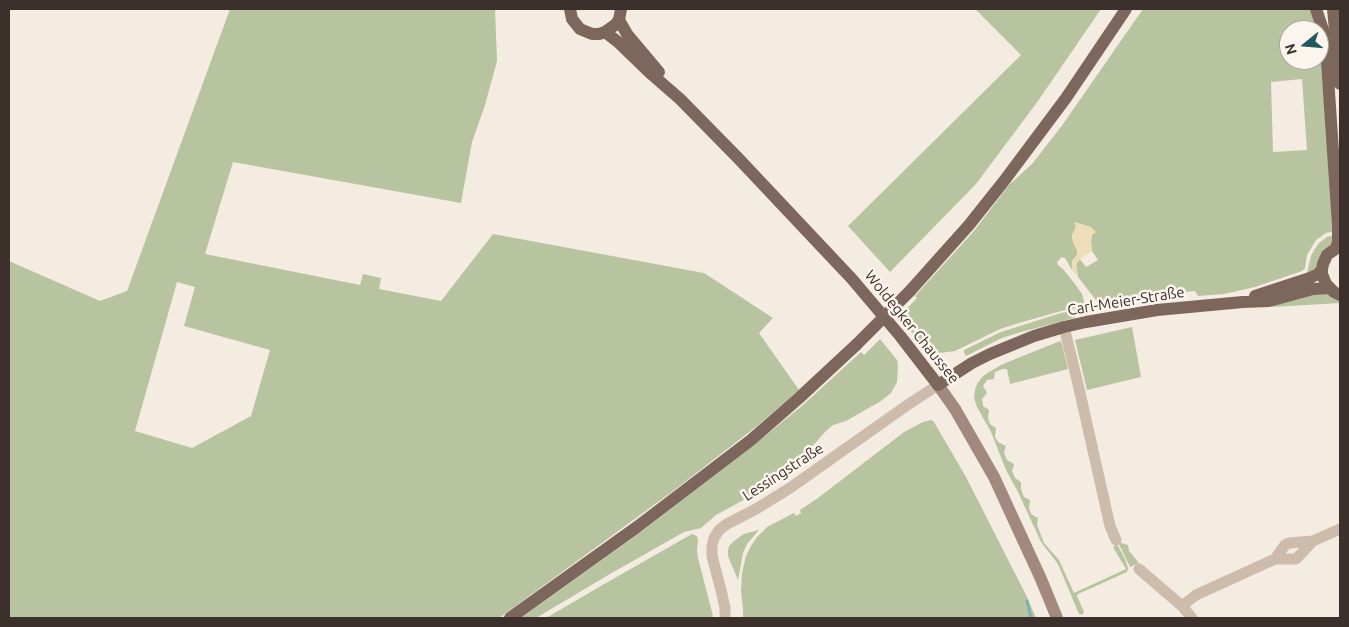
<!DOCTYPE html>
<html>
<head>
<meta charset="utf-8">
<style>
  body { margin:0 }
  #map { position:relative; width:1349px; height:627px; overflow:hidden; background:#f4ebe1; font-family:Ubuntu,sans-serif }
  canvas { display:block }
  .frame { position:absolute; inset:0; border:10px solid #3b302b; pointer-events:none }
  .north { position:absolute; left:1279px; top:20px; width:50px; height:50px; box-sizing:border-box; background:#fbf5ee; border:1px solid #aea6a0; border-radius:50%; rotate:253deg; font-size:14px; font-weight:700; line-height:20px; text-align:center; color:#3b302b }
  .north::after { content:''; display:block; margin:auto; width:18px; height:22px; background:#1f5a5e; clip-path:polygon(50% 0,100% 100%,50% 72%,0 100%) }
</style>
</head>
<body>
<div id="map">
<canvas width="1349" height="627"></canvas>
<div class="frame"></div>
<div class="north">N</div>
</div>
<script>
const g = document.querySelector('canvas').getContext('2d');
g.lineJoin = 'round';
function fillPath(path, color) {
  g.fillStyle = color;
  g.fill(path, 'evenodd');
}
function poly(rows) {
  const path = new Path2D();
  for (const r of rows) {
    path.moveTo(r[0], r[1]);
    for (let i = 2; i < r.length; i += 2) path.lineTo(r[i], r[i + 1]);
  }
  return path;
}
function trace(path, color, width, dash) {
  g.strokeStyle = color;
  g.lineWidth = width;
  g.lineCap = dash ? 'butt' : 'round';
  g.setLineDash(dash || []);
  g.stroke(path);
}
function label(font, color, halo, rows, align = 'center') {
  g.font = font + ' Ubuntu,sans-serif';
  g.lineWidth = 5;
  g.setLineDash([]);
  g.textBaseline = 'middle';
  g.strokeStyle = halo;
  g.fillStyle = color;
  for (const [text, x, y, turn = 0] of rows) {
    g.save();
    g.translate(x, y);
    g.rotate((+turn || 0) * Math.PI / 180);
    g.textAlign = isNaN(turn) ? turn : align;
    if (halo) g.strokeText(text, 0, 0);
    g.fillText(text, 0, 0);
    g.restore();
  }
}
const green = poly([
  [230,9,495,9,497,61,485,105,472,142,461,203,233,162,205,254,360,285,363,274,381,278,379,289,441,301,493,234,704,273,773,318,759,333,799,390,757,426,673,491,499,618,9,618,9,261,100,301,127,291],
  [177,282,195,287,184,326,270,350,251,416,192,448,135,431],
  [975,9,1101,9,1038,101,976,184,890,272,848,226,1021,55],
  [1143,9,1310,9,1317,30,1289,30,1289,60,1319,60,1319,40,1335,231,1326,233,1316,240,1307,255,1305,268,1302,271,1255,287,1224,294,1198,296,1195,291,1184,292,1179,297,1139,301,1123,300,1099,304,1078,277,1076,264,1080,259,1086,267,1098,260,1092,251,1091,242,1092,235,1075,223,1076,227,1072,235,1073,242,1077,250,1077,255,1072,261,1072,270,1065,258,1062,257,1057,262,1058,265,1063,269,1075,284,1082,294,1084,301,1084,307,1061,311,1019,323,1000,329,955,351,940,353,931,352,926,349,899,317,917,298,915,296,974,231,1009,185,1032,164,1061,127],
  [1302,79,1307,150,1273,152,1271,82],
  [1335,235,1333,242,1315,268,1311,272,1307,273,1311,256,1314,250,1319,243,1327,237],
  [1315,292,1328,294,1340,300,1340,303,1272,307,1274,304],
  [1083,309,1078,315,1074,318,1021,332,1002,338,966,356,964,352,964,350,1001,332,1061,313],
  [1132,327,1141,377,1087,390,1075,340],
  [880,339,897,360,898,365,897,382,891,393,881,401,846,421,833,425,825,432,793,468,782,476,751,496,716,515,701,528,684,532,610,574,536,618,521,618,641,532,754,445,803,405,861,352,864,355],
  [1060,341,1062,344,1068,369,1010,384,1007,369,1002,369,995,372,994,379,987,380,983,386,987,393,982,399,983,406,989,410,988,418,990,424,996,428,995,437,998,442,1006,446,1004,453,1007,460,1014,464,1012,471,1015,478,1021,482,1021,489,1024,497,1030,500,1029,508,1031,514,1038,518,1037,525,1044,543,1059,560,1074,593,1126,569,1113,547,1117,544,1125,559,1128,568,1127,572,1078,594,1077,596,1084,612,1082,615,1079,614,1058,564,1041,542,1018,492,1006,470,991,432,977,407,974,398,975,390,977,384,982,377,989,372,1003,364],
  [931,420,934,422,966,477,1027,597,1036,618,743,618,743,609,741,590,742,573,746,556,751,546,757,537,767,527,794,513,796,516,801,513,800,510,818,498,904,432,923,422],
  [759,530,747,544,743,553,738,580,728,556,728,551,729,546,734,541,744,534],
  [692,534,697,536,698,541,697,549,698,558,712,612,713,618,546,618,606,583],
  [1118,542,1128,545,1129,551,1139,563,1130,567]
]);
const sand = poly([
  [1075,222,1091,227,1096,232,1092,235,1091,242,1092,251,1080,259,1076,264,1078,277,1072,270,1072,261,1077,255,1077,250,1073,242,1072,235,1076,227]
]);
const stream = poly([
  [1027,601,1031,618]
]);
const minor = poly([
  [1064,327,1078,384,1110,526,1116,540],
  [1275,559,1296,559,1313,541,1340,529],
  [1139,569,1182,606,1192,618],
  [1182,606,1196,595,1275,559,1285,545,1289,543,1313,541],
  [725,618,725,608,721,590,712,556,712,546,714,538,719,530,727,524,756,509,790,488,906,406,938,385]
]);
const secondary = poly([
  [938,385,955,409,994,477,1041,579,1057,618]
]);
const primary = poly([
  [570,9,572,19,580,29,592,34,599,34,605,32,615,25,619,20,621,9],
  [1316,9,1324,33,1326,48,1338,225,1338,242,1336,248],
  [1333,9,1340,84],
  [619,20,627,34,659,72],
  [605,32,618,42,649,72,680,99,738,158,852,279,901,337,938,385,972,363,990,354,1034,336,1064,327,1086,322,1157,310,1243,302,1269,301,1313,289,1329,288],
  [1340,246,1331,252,1327,255,1323,264,1322,269,1322,274,1326,284,1334,292,1340,295],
  [910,291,969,225,1004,181,1066,98,1126,9],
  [1255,296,1310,278,1318,274,1322,269],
  [510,618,637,527,751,440,799,398,856,345]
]);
const primaryBridge = poly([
  [856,345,910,291]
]);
const streetNames = [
  ["Carl-Meier-Straße",1126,301,-9],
  ["Woldegker Chaussee",912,327,51],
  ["Lessingstraße",783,472,-33]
];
fillPath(green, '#b8c4a0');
fillPath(sand, '#efdcb8');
trace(stream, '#7fb0b2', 3);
trace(minor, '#cdbbac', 11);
trace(secondary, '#a18a7d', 12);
trace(primary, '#7d675c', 12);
trace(primaryBridge, '#7d675c', 12);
label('15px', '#3b302b', '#fbf5ee', streetNames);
</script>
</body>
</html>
